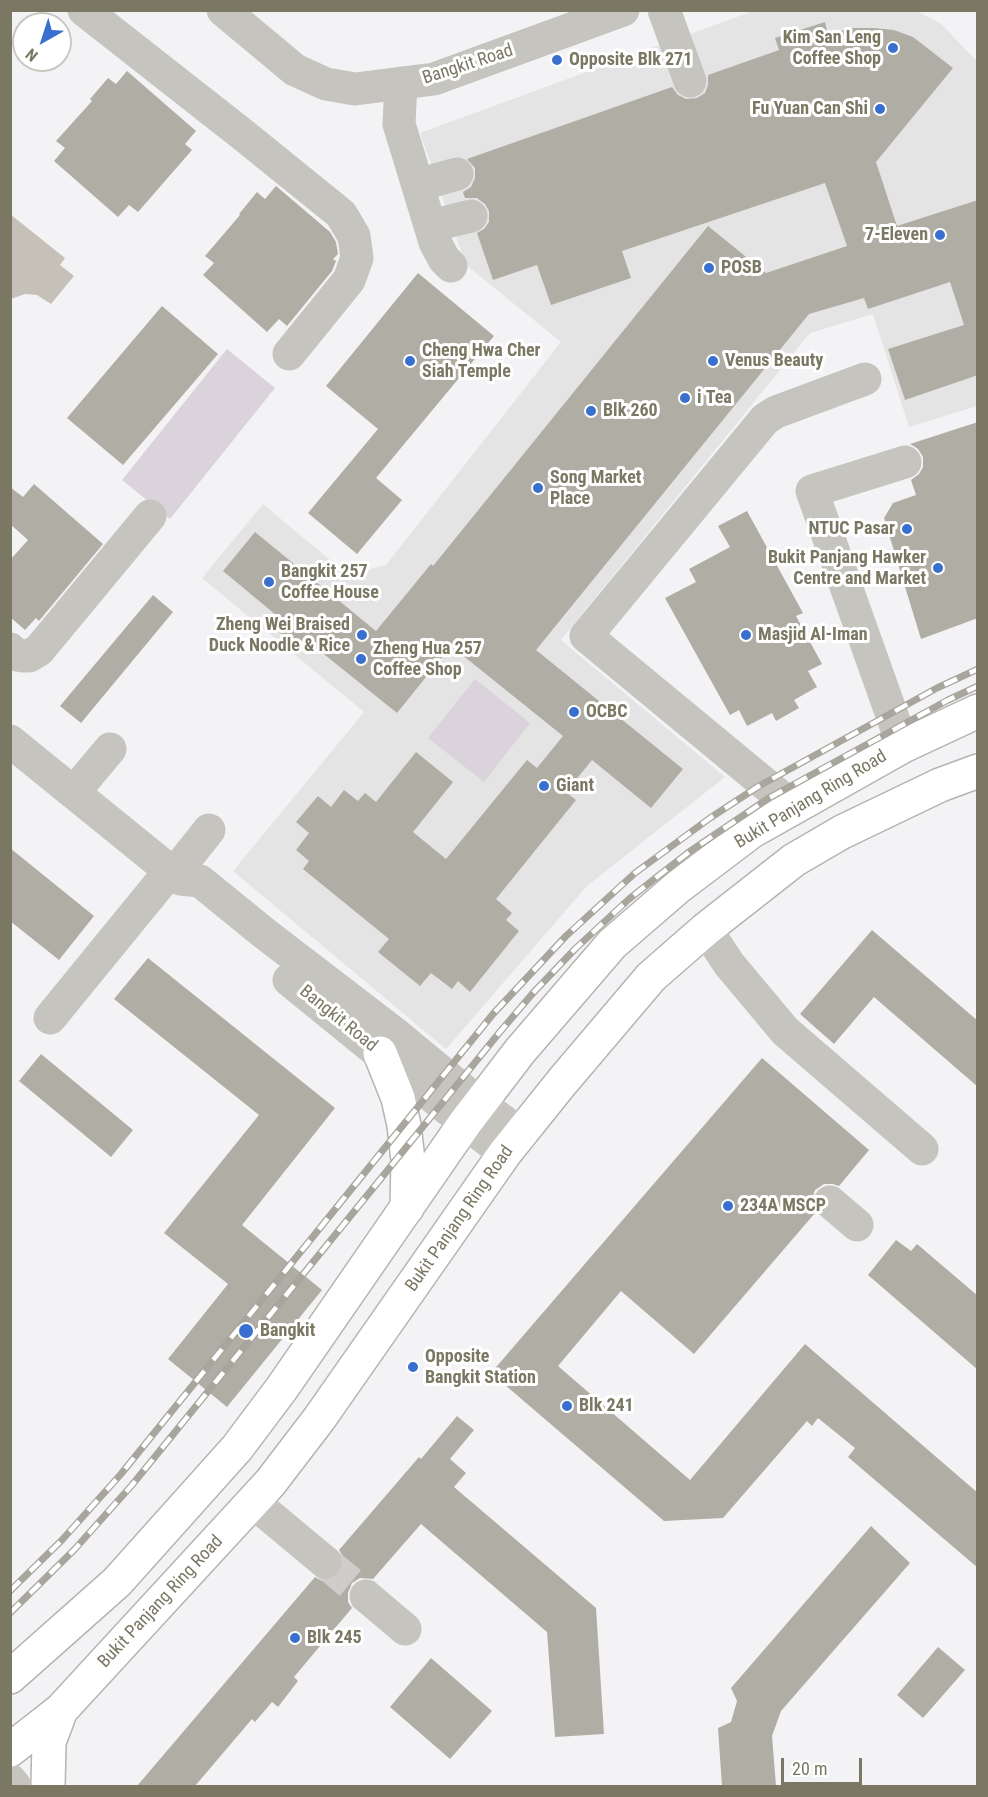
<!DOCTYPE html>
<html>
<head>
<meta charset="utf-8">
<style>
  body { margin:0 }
  #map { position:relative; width:988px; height:1797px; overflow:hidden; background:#f3f2f5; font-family:"Roboto Condensed",sans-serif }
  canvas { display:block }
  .frame { position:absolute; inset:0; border:12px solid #7a7763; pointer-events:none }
  .north { position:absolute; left:12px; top:12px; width:60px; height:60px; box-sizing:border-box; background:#fff; border:2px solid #cac9c1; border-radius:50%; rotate:219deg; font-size:16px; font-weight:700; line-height:24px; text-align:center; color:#7a7763 }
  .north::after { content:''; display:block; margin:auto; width:21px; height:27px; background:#396fce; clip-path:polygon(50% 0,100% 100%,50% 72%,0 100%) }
  .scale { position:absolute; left:781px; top:1758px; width:81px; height:27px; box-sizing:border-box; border:3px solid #7a7763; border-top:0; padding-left:8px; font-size:18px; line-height:21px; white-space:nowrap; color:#7a7763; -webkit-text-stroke:4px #fff; paint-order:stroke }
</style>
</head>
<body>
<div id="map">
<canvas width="988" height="1797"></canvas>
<div class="frame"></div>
<div class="north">N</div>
<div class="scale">20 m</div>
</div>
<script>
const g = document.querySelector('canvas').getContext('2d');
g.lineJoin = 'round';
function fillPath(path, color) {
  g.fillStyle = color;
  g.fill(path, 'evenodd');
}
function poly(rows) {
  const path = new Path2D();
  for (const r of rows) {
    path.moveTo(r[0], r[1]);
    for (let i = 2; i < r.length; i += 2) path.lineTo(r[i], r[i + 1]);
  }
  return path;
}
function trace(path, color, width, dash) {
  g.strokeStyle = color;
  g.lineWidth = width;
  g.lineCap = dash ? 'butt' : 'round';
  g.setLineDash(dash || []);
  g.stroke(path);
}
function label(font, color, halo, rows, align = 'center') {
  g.font = font + ' "Roboto Condensed",sans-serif';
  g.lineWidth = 6;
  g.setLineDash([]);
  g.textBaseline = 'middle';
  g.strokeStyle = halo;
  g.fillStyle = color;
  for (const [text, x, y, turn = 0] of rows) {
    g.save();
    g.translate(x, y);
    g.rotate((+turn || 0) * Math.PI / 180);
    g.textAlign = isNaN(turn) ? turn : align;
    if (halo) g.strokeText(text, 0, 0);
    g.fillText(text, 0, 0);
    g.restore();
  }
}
const built = poly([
  [753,11,917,11,941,24,975,59,978,65,977,406,909,427,873,314,810,333,561,640,725,777,587,886,446,1049,233,871,364,712,202,578,263,504,348,575,386,565,561,342,466,265,420,133]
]);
const green = poly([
  [227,349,275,388,170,519,122,480],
  [475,679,530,723,484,782,428,738]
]);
const water = poly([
  [10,214,65,258,60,265,74,276,51,304,37,295,25,294,11,299]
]);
const building = poly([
  [825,22,828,35,851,28,874,28,894,30,913,37,953,68,876,162,897,226,978,200,978,375,905,400,888,349,964,325,950,282,868,309,864,298,809,314,536,650,683,769,651,808,592,760,566,792,576,800,496,899,512,913,506,920,519,931,470,992,458,981,452,989,431,973,420,986,378,952,389,939,303,869,309,861,296,850,309,833,296,822,318,796,331,807,344,790,358,801,365,793,376,802,416,752,453,782,413,832,446,859,527,760,537,768,563,736,451,646,397,713,304,638,297,646,275,629,282,620,223,571,255,532,376,631,431,564,433,566,708,226,766,273,847,246,825,183,622,251,631,278,551,305,537,265,493,280,477,233,484,229,489,222,489,211,485,204,477,198,465,198,463,192,471,187,475,178,475,168,467,159,672,87,678,95,686,99,697,98,705,93,708,85,708,75,779,50,775,38],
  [127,71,196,131,185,144,192,150,138,212,129,205,118,217,54,161,65,148,56,141,92,101,90,99,108,78,116,84],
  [276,186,330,232,336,242,338,254,333,259,336,261,332,271,287,326,279,319,267,332,203,275,214,263,205,256,240,215,239,214,257,192,265,199],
  [418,273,494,336,376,478,402,500,357,554,308,513,378,429,326,386],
  [162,306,218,354,123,465,67,418],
  [978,422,978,618,921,639,884,518,893,503,916,495,911,480,919,474,923,467,923,457,918,449,910,444],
  [34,484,103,544,39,621,36,618,25,630,10,617,10,560,28,540,10,524,10,487,23,497],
  [747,511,803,613,796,616,822,664,808,671,817,687,794,700,799,708,776,721,772,713,747,726,739,710,730,715,665,598,696,582,689,569,730,547,718,526],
  [153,595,173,612,81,723,60,706],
  [10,848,94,916,59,960,10,921],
  [872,930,978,1021,978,1087,874,997,834,1044,800,1014],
  [148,958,335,1108,242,1225,322,1290,227,1407,168,1359,228,1284,164,1233,259,1115,114,999],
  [41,1054,133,1130,111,1157,19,1081],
  [762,1058,869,1150,839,1186,833,1184,824,1184,815,1190,812,1199,812,1208,815,1213,694,1354,621,1291,558,1366,690,1480,805,1344,978,1493,978,1568,848,1457,855,1448,818,1418,812,1426,807,1421,723,1518,664,1521,491,1373],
  [896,1240,911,1251,917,1244,978,1296,978,1370,868,1275],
  [457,1416,474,1430,450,1459,466,1473,454,1487,596,1608,604,1734,555,1737,547,1632,421,1524,373,1579,360,1578,352,1583,348,1593,348,1602,352,1608,294,1677,298,1681,278,1707,272,1702,255,1722,252,1719,195,1786,137,1786,315,1577,322,1581,331,1580,339,1574,344,1565,343,1556,339,1550,419,1457,421,1459],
  [871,1526,910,1563,781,1711,772,1736,776,1786,722,1786,718,1728,731,1722,737,1701,731,1688],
  [938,1647,965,1670,923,1718,897,1695],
  [431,1658,492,1711,450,1759,390,1707]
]);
const minorTunnel = poly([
  [325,1562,366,1596]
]);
const minor = poly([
  [84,10,242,134,341,214,354,236,357,258,349,280,289,354],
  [223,10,295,70,326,84,355,89,434,79,623,10],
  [664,10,690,81],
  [401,83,399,124,435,242,444,259,451,266],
  [418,185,457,174],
  [430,226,471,216],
  [10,649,17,655,23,656,29,656,39,650,150,516],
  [10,741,180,879,200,881,264,933,393,1032,480,1104,521,1134],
  [903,746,812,491,905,462],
  [74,792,110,749],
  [793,807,586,636,765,419,776,412,865,379],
  [174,874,209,830],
  [706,929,729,964,785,1031,922,1149],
  [289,980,465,1123,505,1153],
  [50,1018,170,871],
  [830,1202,857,1225],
  [253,1502,325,1562],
  [366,1596,405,1629],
  [10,1780,15,1786]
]);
const major = poly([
  [380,1053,398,1098,404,1125,408,1160,407,1208],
  [10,1677,117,1582,237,1448,282,1388,465,1123,520,1051,612,944,678,887,752,831,903,746,978,711],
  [10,1750,61,1710,270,1483,319,1419,505,1153,562,1082,651,977,706,929,794,860,842,832,940,785,978,771],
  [48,1786,49,1742,61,1710]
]);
const rail = poly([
  [10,1591,62,1540,121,1474,493,1014,566,936,635,873,710,818,759,786,937,688,978,669],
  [10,1613,74,1550,132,1485,499,1033,533,993,575,949,629,899,653,880,689,852,769,798,948,700,978,686]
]);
const markers = [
  [893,48,6,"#396fce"],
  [557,60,6,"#396fce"],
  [880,109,6,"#396fce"],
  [940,235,6,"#396fce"],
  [709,268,6,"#396fce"],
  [410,361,6,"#396fce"],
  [713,361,6,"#396fce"],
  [685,398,6,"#396fce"],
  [591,411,6,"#396fce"],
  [538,488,6,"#396fce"],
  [907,529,6,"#396fce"],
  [938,568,6,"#396fce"],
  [269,582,6,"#396fce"],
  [362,635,6,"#396fce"],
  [746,635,6,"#396fce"],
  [361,659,6,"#396fce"],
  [574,712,6,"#396fce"],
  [544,786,6,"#396fce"],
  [728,1206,6,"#396fce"],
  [246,1331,8,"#396fce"],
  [413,1367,6,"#396fce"],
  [567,1406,6,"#396fce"],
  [295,1638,6,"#396fce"]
];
const poiNames = [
  ["Kim San Leng",881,38,"right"],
  ["Coffee Shop",881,59,"right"],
  ["Opposite Blk 271",569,60],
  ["Fu Yuan Can Shi",868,109,"right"],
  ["7-Eleven",928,235,"right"],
  ["POSB",721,268],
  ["Cheng Hwa Cher",422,351],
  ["Siah Temple",422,372],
  ["Venus Beauty",725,361],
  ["i Tea",697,398],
  ["Blk 260",603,411],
  ["Song Market",550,478],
  ["Place",550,499],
  ["NTUC Pasar",895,529,"right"],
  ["Bukit Panjang Hawker",926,558,"right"],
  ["Centre and Market",926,579,"right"],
  ["Bangkit 257",281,572],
  ["Coffee House",281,593],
  ["Zheng Wei Braised",350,625,"right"],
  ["Duck Noodle & Rice",350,646,"right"],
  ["Masjid Al-Iman",758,635],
  ["Zheng Hua 257",373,649],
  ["Coffee Shop",373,670],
  ["OCBC",586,712],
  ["Giant",556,786],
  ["234A MSCP",740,1206],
  ["Bangkit",260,1331],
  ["Opposite",425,1357],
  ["Bangkit Station",425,1378],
  ["Blk 241",579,1406],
  ["Blk 245",307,1638]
];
const streetNames = [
  ["Bangkit Road",468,65,-18],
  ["Bukit Panjang Ring Road",811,800,-31],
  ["Bangkit Road",338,1019,39],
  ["Bukit Panjang Ring Road",460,1219,-55],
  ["Bukit Panjang Ring Road",161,1602,-47]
];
fillPath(built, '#e5e4e5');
fillPath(green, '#dbd3db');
fillPath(water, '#c6c1b8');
fillPath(building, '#b0aea4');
trace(minorTunnel, '#cfcdc9', 33, [33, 16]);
trace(major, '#b5b4ae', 36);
trace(minor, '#c5c4be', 33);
trace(major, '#fff', 33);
trace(rail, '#a7a59c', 7);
trace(rail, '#fff', 4.5, [14]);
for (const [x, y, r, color] of markers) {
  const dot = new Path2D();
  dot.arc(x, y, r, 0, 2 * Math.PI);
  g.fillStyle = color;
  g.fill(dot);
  trace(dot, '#fff', 2);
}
label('bold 18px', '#7a7763', '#fff', poiNames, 'left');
label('18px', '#7a7763', '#fff', streetNames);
</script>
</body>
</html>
